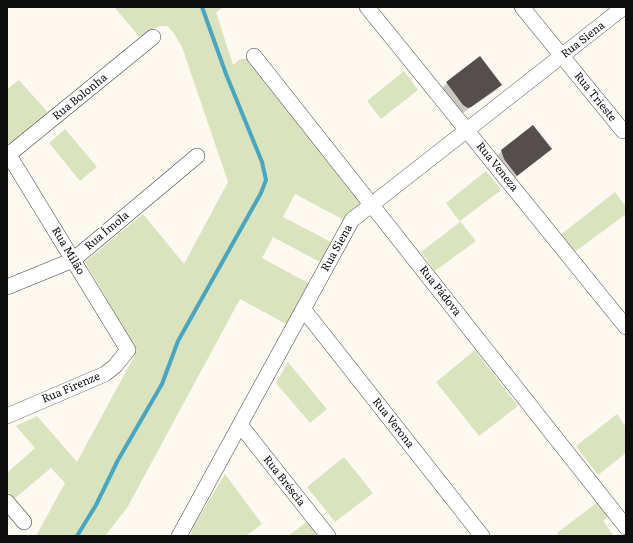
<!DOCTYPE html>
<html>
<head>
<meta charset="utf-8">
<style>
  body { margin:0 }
  #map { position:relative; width:633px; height:543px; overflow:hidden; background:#fdf9f1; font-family:Literata,serif }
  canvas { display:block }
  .frame { position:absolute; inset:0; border:8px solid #0e0e0e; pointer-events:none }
</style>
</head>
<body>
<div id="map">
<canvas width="633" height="543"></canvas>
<div class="frame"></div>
</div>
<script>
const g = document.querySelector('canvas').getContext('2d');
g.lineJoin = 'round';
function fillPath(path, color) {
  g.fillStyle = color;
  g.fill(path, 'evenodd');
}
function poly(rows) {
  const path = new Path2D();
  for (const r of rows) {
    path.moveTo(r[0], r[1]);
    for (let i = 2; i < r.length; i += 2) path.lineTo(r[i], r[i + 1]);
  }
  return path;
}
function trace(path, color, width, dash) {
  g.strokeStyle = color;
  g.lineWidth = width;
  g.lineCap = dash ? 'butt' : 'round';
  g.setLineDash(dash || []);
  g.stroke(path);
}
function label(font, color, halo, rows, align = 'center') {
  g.font = font + ' Literata,serif';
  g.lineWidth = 4;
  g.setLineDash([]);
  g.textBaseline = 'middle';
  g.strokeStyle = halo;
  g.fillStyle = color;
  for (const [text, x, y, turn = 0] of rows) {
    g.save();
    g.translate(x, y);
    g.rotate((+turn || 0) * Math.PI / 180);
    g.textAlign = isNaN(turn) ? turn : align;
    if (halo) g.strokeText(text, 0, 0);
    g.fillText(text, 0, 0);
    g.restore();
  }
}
const green = poly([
  [114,7,224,7,216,12,233,65,240,59,247,59,252,63,360,201,361,205,344,220,295,194,283,217,333,243,322,263,273,237,262,258,310,284,288,325,240,299,127,508,105,536,36,536,65,483,51,468,14,499,7,491,7,473,35,448,16,426,37,416,77,462,137,351,85,262,143,214,184,264,228,182,182,47,173,32,167,26,161,26,153,29,142,40],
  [404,71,418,90,381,119,367,101],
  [19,80,52,117,11,148,7,141,7,89],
  [65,129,97,167,80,181,49,143],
  [486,171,501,190,460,221,476,241,435,271,421,252,460,222,446,203],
  [615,192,626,207,626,214,572,254,559,236],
  [475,350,518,406,479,436,436,382],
  [288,362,327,409,310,423,276,383],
  [617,414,626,427,626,453,598,475,576,446],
  [344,457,373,493,335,522,307,487],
  [225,474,262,524,246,536,192,536,191,533,193,527],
  [599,501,609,516,603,521,614,536,559,536,557,533],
  [308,521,320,536,288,536]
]);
const shadow = poly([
  [447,83,501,85,495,91,461,114,441,89],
  [550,149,511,181,496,157,502,151]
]);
const stream = poly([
  [77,536,96,505,118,460,162,384,178,341,261,193,266,180,262,162,226,74,202,7]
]);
const building = poly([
  [480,56,502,85,471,107,468,108,463,105,446,82],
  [533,125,552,149,517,176,504,159,501,150]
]);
const street = poly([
  [367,7,626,327],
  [522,7,623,131],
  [254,56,626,527],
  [7,152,128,350,115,366,105,374,7,416],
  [7,156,153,37],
  [7,287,73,260,197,156],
  [304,310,482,536],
  [241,426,328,536],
  [7,502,24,522],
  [179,536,352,220,624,7]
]);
const streetNames = [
  ["Rua Siena",583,40,-38],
  ["Rua Bolonha",80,97,-39],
  ["Rua Trieste",595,97,51],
  ["Rua Veneza",497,167,51],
  ["Rua Ímola",107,231,-40],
  ["Rua Siena",337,248,-61],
  ["Rua Milão",68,251,59],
  ["Rua Pádova",440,291,52],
  ["Rua Firenze",71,388,-23],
  ["Rua Verona",393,423,52],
  ["Rua Bréscia",284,481,52]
];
fillPath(green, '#d9e4be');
fillPath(shadow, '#0003');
trace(stream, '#4aa5be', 4);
fillPath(building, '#564e4c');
trace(street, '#414141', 16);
trace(street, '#fff', 15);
label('11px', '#0e0e0e', '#fff', streetNames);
</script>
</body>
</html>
